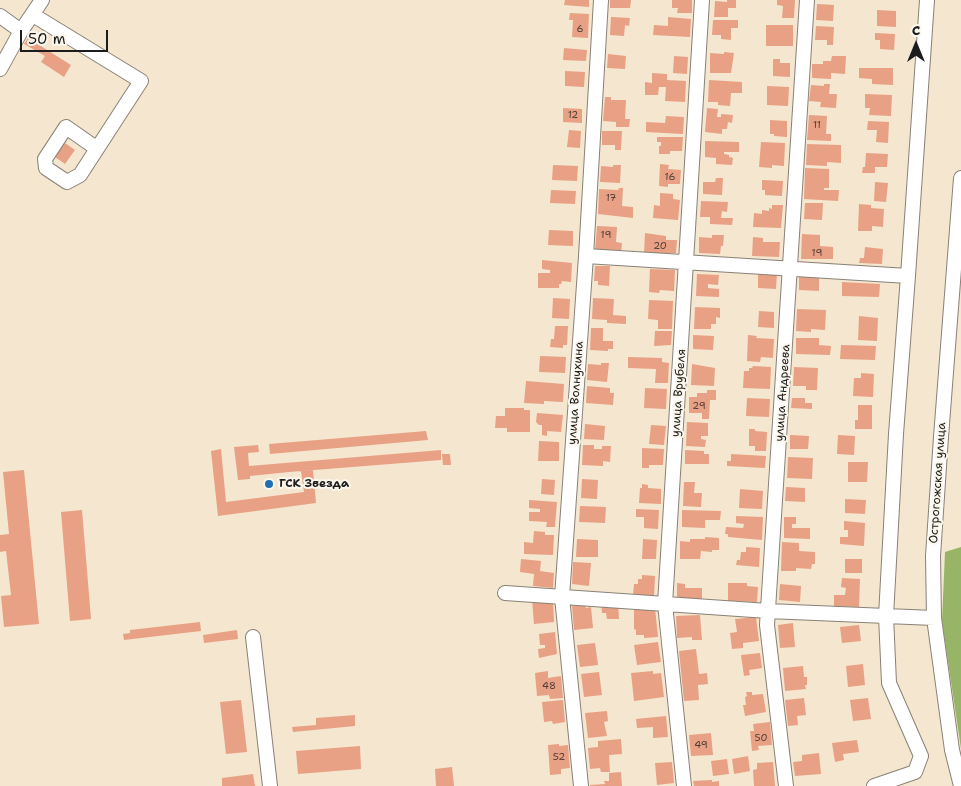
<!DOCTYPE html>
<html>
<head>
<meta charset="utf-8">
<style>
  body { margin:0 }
  #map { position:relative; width:961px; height:786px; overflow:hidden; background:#f5e6cf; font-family:"Shantell Sans",sans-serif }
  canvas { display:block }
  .north { position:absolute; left:891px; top:20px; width:50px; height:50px; -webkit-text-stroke:4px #fbf7ec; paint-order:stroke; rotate:0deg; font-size:14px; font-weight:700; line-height:20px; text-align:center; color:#1c1c1c }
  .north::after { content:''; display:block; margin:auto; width:18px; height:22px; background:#1c1c1c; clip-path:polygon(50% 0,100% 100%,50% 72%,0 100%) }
  .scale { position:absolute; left:20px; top:30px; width:88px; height:22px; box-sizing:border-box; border:2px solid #1c1c1c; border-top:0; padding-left:6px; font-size:15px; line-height:18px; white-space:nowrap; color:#1c1c1c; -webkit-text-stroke:4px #fbf7ec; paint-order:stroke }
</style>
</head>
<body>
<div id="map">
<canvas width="961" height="786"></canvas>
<div class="north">С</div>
<div class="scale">50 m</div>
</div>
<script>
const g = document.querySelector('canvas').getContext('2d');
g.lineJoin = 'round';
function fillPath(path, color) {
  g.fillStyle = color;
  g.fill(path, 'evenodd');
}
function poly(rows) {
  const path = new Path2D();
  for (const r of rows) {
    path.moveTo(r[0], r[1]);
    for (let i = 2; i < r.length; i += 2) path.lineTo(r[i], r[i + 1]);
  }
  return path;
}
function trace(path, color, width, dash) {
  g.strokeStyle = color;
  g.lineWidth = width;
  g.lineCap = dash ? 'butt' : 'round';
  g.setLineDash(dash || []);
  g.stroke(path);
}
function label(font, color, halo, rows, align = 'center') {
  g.font = font + ' "Shantell Sans",sans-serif';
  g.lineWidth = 4;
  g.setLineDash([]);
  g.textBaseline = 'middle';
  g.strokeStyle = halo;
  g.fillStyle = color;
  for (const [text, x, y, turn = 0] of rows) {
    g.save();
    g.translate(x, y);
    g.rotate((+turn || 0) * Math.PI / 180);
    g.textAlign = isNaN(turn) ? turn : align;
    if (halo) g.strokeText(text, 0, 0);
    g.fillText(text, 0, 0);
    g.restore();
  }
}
const forest = poly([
  [961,547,961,749,942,621,945,552]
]);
const building = poly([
  [565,0,589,0,589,7,564,5],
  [610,0,631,0,630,8,610,8],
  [672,0,692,0,692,13,677,13,678,8,672,8],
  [727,0,736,0,736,8,728,8,728,17,714,17,715,1,727,2],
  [777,0,795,0,794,18,782,18,783,6,777,5],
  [817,4,834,5,833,21,816,20],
  [877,10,896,11,896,27,877,26],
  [570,13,589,14,588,38,572,37,573,20,569,20],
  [611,17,630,18,629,26,625,25,624,36,610,35],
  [668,17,691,19,690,37,653,35,654,25,668,26],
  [713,20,738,20,738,28,731,28,731,40,721,39,721,35,712,35],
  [766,25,793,25,793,46,766,46],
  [816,26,834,27,833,45,827,45,827,40,815,40],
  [875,33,895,34,894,50,880,49,880,40,875,40],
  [28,38,71,65,64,77,41,62,45,56,24,44],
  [564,48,587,50,586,61,563,60],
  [724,52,734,53,731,73,710,73,710,53,724,54],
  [608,54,626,56,625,69,607,68],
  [674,56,688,57,687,74,673,73],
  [832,56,846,56,845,74,831,73,831,79,812,78,812,64,823,64,823,61,831,61],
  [773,59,780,59,780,63,790,63,790,77,773,76],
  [859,68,893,68,893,85,872,84,872,79,859,78],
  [565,71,585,72,584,87,565,86],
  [652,73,667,74,667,80,686,81,685,102,665,101,666,87,659,87,658,95,645,95,645,82,652,83],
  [709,80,742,82,742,93,731,93,730,106,718,105,718,102,708,102],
  [824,84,830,84,829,94,837,94,836,108,820,107,821,102,809,101,811,85,824,86],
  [767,86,789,87,788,106,767,105],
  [865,94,892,95,891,116,869,115,870,108,865,108],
  [605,97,611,97,611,100,626,100,625,119,630,119,629,127,616,127,616,122,603,121],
  [563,108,582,109,582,123,563,122],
  [707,108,718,109,717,117,721,117,721,114,733,115,732,123,728,122,727,129,722,129,722,134,705,132],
  [809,115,827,116,826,134,831,134,831,141,807,140],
  [666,116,684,117,683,134,646,132,646,122,665,123],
  [770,120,787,121,787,137,774,136,774,134,770,134],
  [868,121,889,122,888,143,876,142,877,130,867,130],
  [569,130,581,131,580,148,567,147],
  [602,131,622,131,621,150,615,150,615,145,602,145],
  [657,137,683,137,682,151,670,151,670,154,659,154,659,146,661,146,661,142,657,142],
  [705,141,739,142,739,152,724,152,724,154,729,155,729,157,733,158,732,165,716,164,716,158,705,157],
  [761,142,785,143,784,166,772,165,772,168,759,167],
  [65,143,75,150,65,164,55,157],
  [807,144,841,145,841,163,827,162,827,166,806,165],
  [866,153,888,154,887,167,875,167,875,173,862,173,863,167,865,167],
  [660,164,669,165,668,169,681,170,680,184,668,184,668,187,659,186],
  [553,165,578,166,577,181,552,180],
  [613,165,621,165,620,183,600,182,601,166,613,167],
  [805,168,829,169,829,188,824,188,824,190,839,190,838,201,804,199],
  [716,178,723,178,722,195,703,194,703,182,715,182],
  [762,180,783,181,782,196,765,195,765,190,762,190],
  [875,182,888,183,886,202,874,201],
  [619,188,623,188,622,206,633,207,633,218,598,214,599,189,618,190],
  [551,190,576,191,575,204,550,203],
  [660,193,673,194,673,199,680,200,678,220,653,218,654,205,660,206],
  [701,201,728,202,727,212,722,211,721,218,733,218,732,225,710,224,710,217,700,217],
  [805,203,823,203,822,220,804,219],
  [859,204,871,205,871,208,884,209,883,227,872,226,872,231,858,231],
  [772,205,783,205,781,228,753,227,754,213,762,214,762,210,769,211,769,208,772,209],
  [597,226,617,227,616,242,622,243,621,253,595,251],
  [549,230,573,231,573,246,548,245],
  [645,233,666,236,666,240,677,240,676,253,644,253],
  [802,234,820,235,820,246,833,247,833,259,801,259],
  [712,235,724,235,723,246,721,246,720,254,699,253,699,237,712,238],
  [753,237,763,238,763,242,780,242,779,257,752,256],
  [865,247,883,249,882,264,859,263,860,258,864,258],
  [542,260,572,263,571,282,562,281,561,284,559,284,559,288,538,288,538,273,550,273,550,270,542,269],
  [595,266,610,266,609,286,598,285,598,281,594,281],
  [650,269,675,270,674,291,660,290,659,293,649,292],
  [758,272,777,273,776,289,758,288],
  [697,274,719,275,718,285,708,284,708,288,719,289,719,297,696,296],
  [799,276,819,277,819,291,799,290],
  [842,282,880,284,879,297,842,296],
  [553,298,570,299,569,319,552,318],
  [593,298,614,299,613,315,626,316,626,324,607,323,607,320,592,319],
  [649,300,673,301,672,329,658,329,658,320,648,319],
  [695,307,720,308,720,318,716,317,716,324,711,324,711,329,694,329],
  [797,309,826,310,825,330,811,329,811,332,796,331],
  [759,311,774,312,774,328,758,327],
  [859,316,878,318,877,341,858,340],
  [555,326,568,326,567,345,563,345,563,348,550,347,551,339,554,339],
  [591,328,603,328,603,341,613,341,613,349,608,349,608,351,590,350],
  [655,331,672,331,671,345,654,346],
  [693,335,714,336,713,350,693,349],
  [748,335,757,336,756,338,774,339,773,358,761,357,760,362,747,361],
  [796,338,819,338,819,345,831,346,830,355,796,354],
  [841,345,876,346,875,360,840,359],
  [540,356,566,357,565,373,539,372],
  [628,357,662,358,662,362,669,363,668,383,655,383,656,369,628,368],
  [601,363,609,363,607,382,587,380,588,364,601,365],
  [692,364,715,368,714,386,691,385],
  [753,366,771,367,770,389,743,388,744,371,749,371,749,368,752,368],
  [794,367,818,368,817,390,806,390,806,386,793,386],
  [861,373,874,374,873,397,853,396,854,378,861,378],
  [526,381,564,384,563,402,544,401,544,404,524,403],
  [587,386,610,388,610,393,614,393,613,405,586,403],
  [645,388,667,389,666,409,644,408],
  [707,390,716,390,716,400,710,400,709,419,702,419,702,413,689,413,689,397,697,397,697,393,707,393],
  [747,398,770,399,769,417,746,416],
  [792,398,805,398,805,403,812,403,812,409,791,408],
  [858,405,872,405,872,429,855,429,855,420,858,420],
  [505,408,524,408,524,410,530,410,530,432,507,432,507,428,495,428,496,416,505,416],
  [537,413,563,415,561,432,547,431,547,436,542,435,542,425,539,425,536,422],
  [687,422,708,423,708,436,701,436,701,439,706,440,705,447,686,446],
  [585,424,605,426,604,440,584,439],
  [651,425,666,426,664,445,649,444],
  [749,429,755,429,755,431,767,432,766,451,755,451,755,446,749,446],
  [426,431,428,440,270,454,269,444],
  [790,435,809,436,808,449,790,449],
  [838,435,855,436,854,455,837,454],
  [539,441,559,442,559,461,538,461],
  [258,445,259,452,248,453,249,466,441,450,441,460,289,472,250,476,250,479,238,480,234,447],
  [583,445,594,445,594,449,602,449,602,446,611,446,610,462,603,461,603,466,582,465],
  [642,448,664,449,663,465,649,465,649,468,642,468],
  [221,449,226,502,304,492,301,471,313,470,316,503,218,516,211,451],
  [685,450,704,451,704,454,709,454,709,464,685,464],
  [442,454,450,454,451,465,443,465],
  [731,454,766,456,765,468,727,466,727,461,731,461],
  [788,457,813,458,812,479,787,478],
  [848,462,868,462,867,482,848,482],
  [24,470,39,624,4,627,1,596,11,595,6,551,0,552,0,535,9,534,3,472],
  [542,479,555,480,554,495,541,494],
  [582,479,598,480,597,499,581,498],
  [684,482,695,482,694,493,702,493,701,507,683,506],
  [642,484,648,485,648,488,661,489,661,504,639,503,640,488,642,488],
  [786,487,805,488,805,502,785,501],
  [740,489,763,491,762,509,739,508],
  [845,499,866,500,865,514,845,513],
  [529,500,557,502,555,527,546,527,547,522,529,521,529,512,540,512,540,509,529,508],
  [580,506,606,507,605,523,579,522],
  [636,509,659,510,658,529,644,528,644,517,636,517],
  [82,510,91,619,70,621,61,512],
  [682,510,721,511,720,520,705,520,705,528,682,527],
  [736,516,763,517,762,540,728,537,728,534,725,534,726,527,743,528,744,524,736,523],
  [784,517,796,517,796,524,792,524,792,528,810,528,810,539,784,538],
  [844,521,865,523,864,546,840,544,840,537,848,537,848,530,844,530],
  [534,531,545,532,545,535,554,535,553,555,524,554,524,542,533,543],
  [705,537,719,538,719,550,712,550,712,552,701,551,700,559,680,559,680,541,690,542,690,539,705,539],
  [577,539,598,540,598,557,576,557],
  [643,539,657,540,656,559,642,559],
  [782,542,799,543,799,551,815,552,815,564,812,564,811,569,796,568,796,571,781,571],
  [746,547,760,548,759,567,736,565,737,560,740,560,741,552,746,552],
  [521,559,541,561,540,571,554,573,553,588,533,586,534,574,520,572],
  [845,559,862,559,862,573,845,573],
  [573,562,591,563,589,586,572,584],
  [642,575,655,576,654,596,633,595,634,584,638,584,638,579,642,579],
  [842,578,860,579,859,607,834,606,834,595,845,595,846,588,841,587],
  [677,583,685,584,685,588,702,588,702,599,677,598],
  [728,583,747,583,747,586,758,587,757,602,728,601],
  [780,584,801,586,800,602,779,600],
  [532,599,553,600,554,622,534,624],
  [618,602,619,619,607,619,606,613,602,613,601,603],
  [585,605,586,608,591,607,593,628,574,630,572,606],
  [655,608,658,637,644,638,644,635,636,635,636,629,634,630,634,610],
  [700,615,702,640,692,640,692,637,677,638,676,616],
  [756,617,759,641,743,643,743,648,732,649,730,633,737,632,735,619],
  [200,622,201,631,124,640,123,634,130,633,130,630],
  [793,623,795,647,780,648,778,625],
  [859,625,861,641,842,643,840,627],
  [237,630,238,639,204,643,203,635],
  [555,632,557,654,539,658,538,649,545,648,545,645,540,645,539,634],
  [658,642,661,662,637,665,634,645],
  [595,643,598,665,580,667,577,645],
  [696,649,699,674,707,673,708,684,698,685,699,700,684,701,679,651],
  [760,653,762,668,749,670,750,675,744,676,741,655],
  [863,664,865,685,848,687,846,666],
  [803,666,804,677,807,677,807,685,805,685,806,689,785,691,783,668],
  [548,671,548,678,561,676,563,698,550,699,549,695,537,696,535,673],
  [653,671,653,674,661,673,664,697,634,701,631,673],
  [599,672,602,695,584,697,581,674],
  [746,692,752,692,752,695,763,694,766,712,745,716,743,705,746,705,745,697,747,696],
  [804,698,806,715,797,716,798,725,788,726,785,700],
  [868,698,871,719,853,721,850,700],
  [241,700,247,752,226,754,220,702],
  [563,700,565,722,553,724,552,721,544,722,542,702],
  [607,711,608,721,604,722,607,736,588,738,585,713],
  [355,715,355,726,293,732,292,727,316,725,316,718],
  [666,716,668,737,653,738,653,727,637,728,636,719],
  [770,722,772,745,758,746,759,750,752,751,750,731,754,731,753,724],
  [711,733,713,755,691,756,689,735],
  [621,739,622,754,609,755,610,772,601,772,600,768,590,769,588,748,598,747,598,741],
  [857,740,859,752,843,754,844,760,835,762,832,743],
  [559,744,559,746,568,745,570,768,561,769,561,774,550,775,548,745],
  [360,746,361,769,298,774,296,751],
  [819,753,821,774,795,776,793,762,802,761,802,755],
  [748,756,750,771,734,774,732,759],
  [727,759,729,774,713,776,711,761],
  [672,762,674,783,657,785,655,763],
  [773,762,775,786,754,786,753,770,757,769,757,763],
  [452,767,454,786,436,786,435,769],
  [621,772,622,786,590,786,590,785,605,784,604,781,609,781,609,773],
  [253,774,255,786,222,786,222,778],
  [712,780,712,782,719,781,719,786,694,786,693,781]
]);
const minor = poly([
  [33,15,141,81,80,175,67,182,46,168,45,159,66,127,96,148],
  [0,16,21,31],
  [0,69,21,31,42,0],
  [586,256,908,276],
  [505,593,768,611,934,618],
  [253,637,270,786],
  [581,786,562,597,586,256,601,0],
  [684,786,665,604,702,0],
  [786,786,767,625,807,0],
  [874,786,915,772,921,756,889,683,886,616,896,434,908,276,927,0],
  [961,786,952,750,934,618,933,556,941,437,961,178]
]);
const markers = [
  [269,484,5,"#1f6fb2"]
];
const numberNames = [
  ["6",580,29],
  ["12",573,115],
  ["11",817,125],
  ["16",670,177],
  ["17",611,198],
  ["19",606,235],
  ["20",660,246],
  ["19",817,253],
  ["29",699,406],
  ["48",549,686],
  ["50",761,738],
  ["49",701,745],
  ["52",559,757]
];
const streetNames = [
  ["улица Волнухина",576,393,-86],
  ["улица Врубеля",679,393,-86],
  ["улица Андреева",783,393,-86],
  ["Острогожская улица",938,483,-86]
];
const poiNames = [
  ["ГСК Звезда",279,484]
];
fillPath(forest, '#98b567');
fillPath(building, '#e8a184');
trace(minor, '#888176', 16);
trace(minor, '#fff', 14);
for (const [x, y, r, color] of markers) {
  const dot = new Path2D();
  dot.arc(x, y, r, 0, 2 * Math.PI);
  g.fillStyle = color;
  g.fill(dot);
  trace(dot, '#fbf7ec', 2);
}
label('10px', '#4f3d36', null, numberNames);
label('12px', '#1c1c1c', '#fbf7ec', streetNames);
label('bold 12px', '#1c1c1c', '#fbf7ec', poiNames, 'left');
</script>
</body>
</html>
